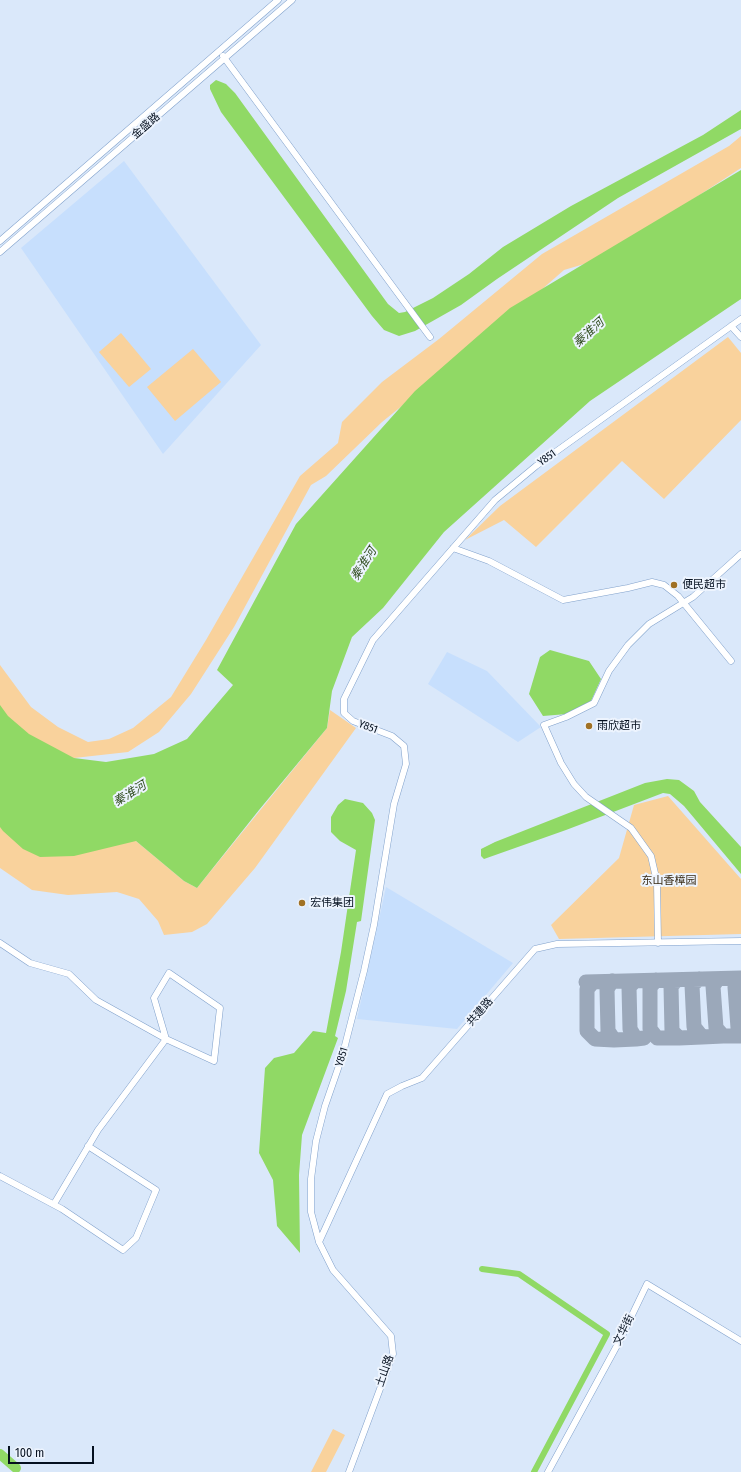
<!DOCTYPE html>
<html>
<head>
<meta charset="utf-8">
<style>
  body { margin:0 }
  #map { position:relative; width:741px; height:1472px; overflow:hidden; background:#dae8fa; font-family:"Fira Sans Condensed",sans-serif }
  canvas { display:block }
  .scale { position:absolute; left:8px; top:1446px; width:86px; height:18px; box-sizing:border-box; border:2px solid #05101f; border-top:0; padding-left:5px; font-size:12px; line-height:14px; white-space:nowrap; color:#05101f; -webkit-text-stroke:3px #edf4fe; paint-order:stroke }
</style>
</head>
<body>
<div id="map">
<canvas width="741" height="1472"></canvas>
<div class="scale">100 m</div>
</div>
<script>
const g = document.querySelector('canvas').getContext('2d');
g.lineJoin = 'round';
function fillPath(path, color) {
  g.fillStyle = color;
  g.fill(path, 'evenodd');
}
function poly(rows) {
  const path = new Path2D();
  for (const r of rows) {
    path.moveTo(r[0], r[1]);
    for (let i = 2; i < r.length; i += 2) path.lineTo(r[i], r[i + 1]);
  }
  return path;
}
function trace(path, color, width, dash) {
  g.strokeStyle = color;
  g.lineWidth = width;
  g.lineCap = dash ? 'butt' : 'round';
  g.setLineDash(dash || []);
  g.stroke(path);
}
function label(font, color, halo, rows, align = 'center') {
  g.font = font + ' "Fira Sans Condensed","Noto Sans SC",sans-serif';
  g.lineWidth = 4;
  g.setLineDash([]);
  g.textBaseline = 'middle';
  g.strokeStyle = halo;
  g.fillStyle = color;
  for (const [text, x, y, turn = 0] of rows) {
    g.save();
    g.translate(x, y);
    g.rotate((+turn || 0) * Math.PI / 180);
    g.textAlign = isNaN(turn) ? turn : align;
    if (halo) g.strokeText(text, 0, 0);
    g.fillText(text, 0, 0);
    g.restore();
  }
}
const built = poly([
  [124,161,261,345,163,454,21,248],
  [447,652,487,671,541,727,518,742,428,684],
  [386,887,513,963,457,1029,357,1019]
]);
const green = poly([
  [741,136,741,168,601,259,564,270,491,334,382,422,326,476,311,485,234,627,191,694,159,732,128,752,74,758,136,841,184,881,197,888,327,728,330,710,356,728,255,868,207,924,192,932,164,935,158,921,139,899,117,892,68,895,32,890,0,868,0,665,31,707,58,727,88,742,109,739,133,728,171,697,206,640,300,476,338,443,342,422,382,382,439,339,542,254,729,146],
  [121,333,151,369,129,387,99,352],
  [728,337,741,353,741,420,664,499,622,461,536,547,504,520,465,540,500,506],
  [193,349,221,382,175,421,147,387],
  [668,796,741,879,741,934,559,939,551,925,619,858,634,805],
  [333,1429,345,1435,326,1472,311,1472]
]);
const water = poly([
  [216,80,226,84,235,93,388,304,399,313,405,312,433,298,469,274,503,247,571,206,703,135,741,110,741,129,618,198,497,279,461,305,415,331,399,336,384,330,372,316,221,112,210,89,210,85],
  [741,170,741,299,590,401,444,532,383,608,352,637,332,691,327,728,259,810,197,888,184,881,136,841,74,856,40,857,23,849,3,831,0,827,0,705,8,716,29,734,74,758,106,762,154,754,187,739,233,685,217,670,296,524,415,391,510,308],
  [550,650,589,661,601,679,591,701,567,714,543,716,529,694,540,657],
  [667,779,679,780,694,791,700,802,741,847,741,874,684,806,670,794,663,793,566,830,484,859,481,856,481,849,495,842,645,783],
  [345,799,363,803,372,813,375,820,361,921,357,922,346,991,335,1036,338,1038,302,1135,299,1175,300,1253,277,1226,273,1180,259,1153,265,1068,274,1058,294,1053,313,1031,326,1033,341,952,356,850,340,841,331,832,331,817,338,805]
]);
const canal = poly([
  [482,1269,519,1274,607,1334,534,1472]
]);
const river = poly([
  [0,1454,16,1468]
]);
const taxiway = poly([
  [741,978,735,987,738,1028,741,1033],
  [699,979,692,985,694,1027,702,1037,723,1036],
  [718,979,713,986,716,1028,723,1036,741,1036],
  [656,980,650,987,650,1029,657,1038,679,1038],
  [677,980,671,986,672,1031,679,1038,702,1037],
  [612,981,607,989,608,1031,614,1040,636,1039],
  [635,981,629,987,630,1029,636,1039,644,1038],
  [586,982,741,978],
  [593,982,587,989,587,1031,595,1039,614,1040]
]);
const minor = poly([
  [223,56,430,337],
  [0,241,278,0],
  [0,252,292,0],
  [731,326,741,337],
  [453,548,489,561,563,600,628,588,652,582,664,585,678,596,731,661],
  [0,943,30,963,69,974,96,1000,166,1039,214,1061,220,1008,169,973,154,998,166,1039],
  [658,943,657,882,651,856,631,828,586,797,574,784,561,763,544,725,566,717,594,703,609,671,628,645,649,624,693,597,741,554],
  [0,1176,62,1209,123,1250,136,1238,156,1190,88,1146],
  [54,1204,98,1130,166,1039],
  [319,1242,387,1094,402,1086,422,1078,535,949,557,944,741,941],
  [349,1472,393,1354,391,1336,333,1270,319,1242,311,1212,311,1179,316,1141,325,1106,342,1057,364,971,374,925,394,804,406,764,404,746,392,736,353,721,344,713,344,699,373,640,495,500,536,466,741,319],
  [548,1472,620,1340,647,1284,741,1341]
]);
const markers = [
  [674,585,4,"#a07124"],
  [589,726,4,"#a07124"],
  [302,903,4,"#a07124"]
];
const streetNames = [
  ["金盛路",146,126,-41],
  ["Y851",547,458,-36],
  ["Y851",368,727,21],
  ["共建路",480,1012,-49],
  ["Y851",342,1057,-73],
  ["文华街",624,1330,-64],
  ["土山路",385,1371,-71]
];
const poiNames = [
  ["便民超市",682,585],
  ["雨欣超市",597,726],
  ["宏伟集团",310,903]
];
const parkNames = [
  ["东山香樟园",669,881]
];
const waterNames = [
  ["秦淮河",589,333,-42],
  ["秦淮河",364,564,-57],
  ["秦淮河",130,794,-32]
];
fillPath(built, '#c7dffd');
fillPath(green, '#f9d29c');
fillPath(water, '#90d965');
trace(canal, '#90d965', 6);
trace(river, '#90d965', 10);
trace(taxiway, '#9ba8ba', 15);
trace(minor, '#81a1cb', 7);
trace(minor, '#fff', 6);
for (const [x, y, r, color] of markers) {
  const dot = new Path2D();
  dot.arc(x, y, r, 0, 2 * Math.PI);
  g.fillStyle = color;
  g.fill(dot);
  trace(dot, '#edf4fe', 1.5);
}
label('11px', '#05101f', '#edf4fe', streetNames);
label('11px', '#05101f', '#edf4fe', poiNames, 'left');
label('11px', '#382a15', '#edf4fe', parkNames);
label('italic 12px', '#324e21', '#edf4fe', waterNames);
</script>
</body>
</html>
